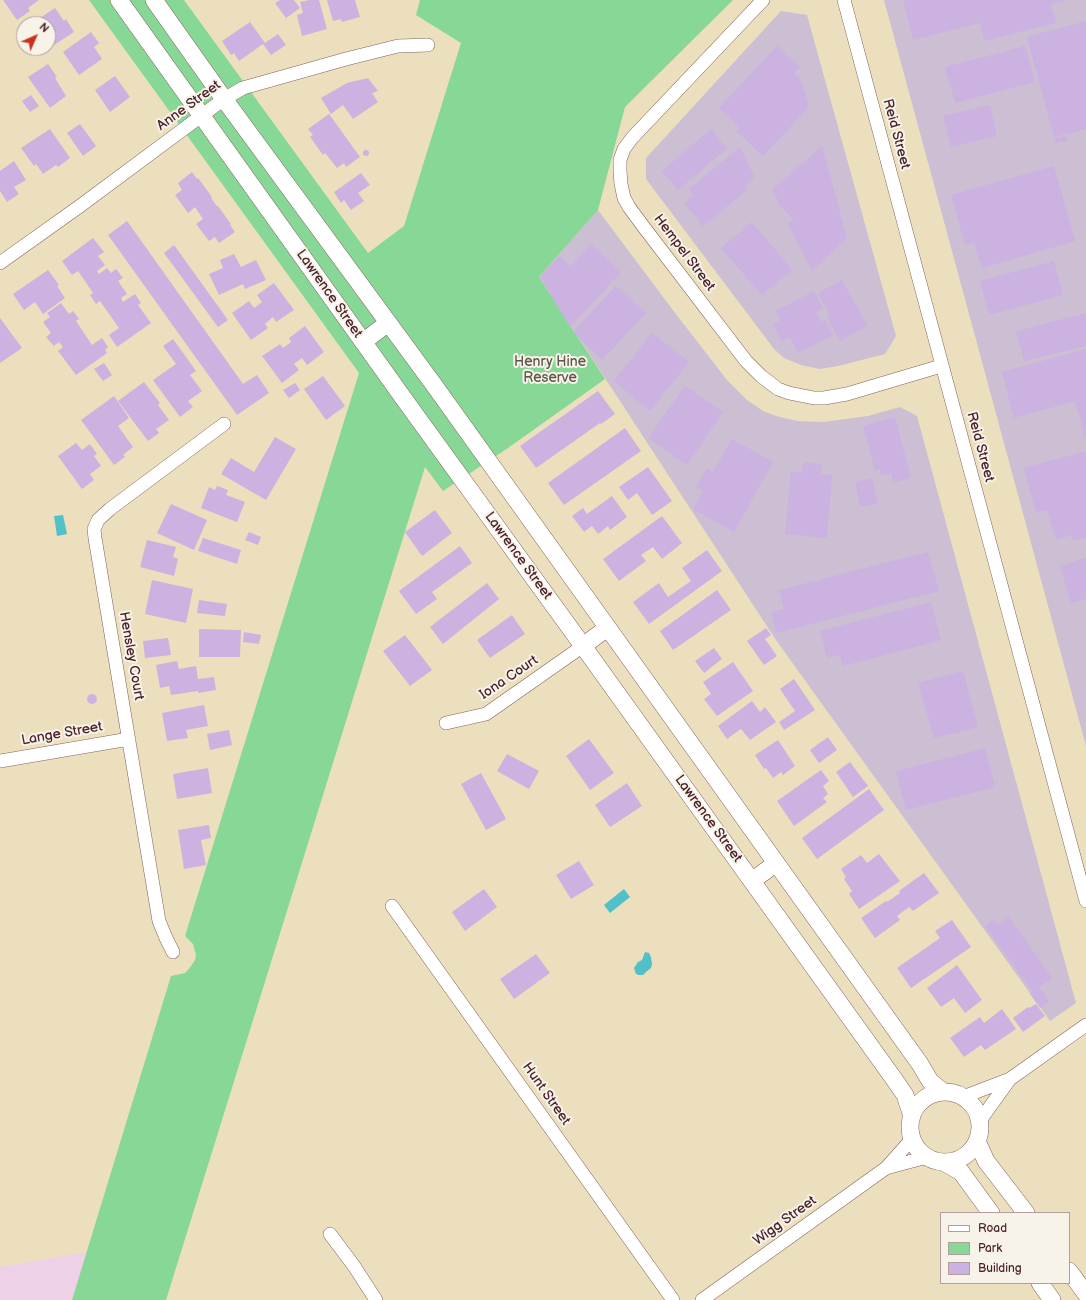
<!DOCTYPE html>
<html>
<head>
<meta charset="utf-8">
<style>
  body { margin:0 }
  #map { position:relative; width:1086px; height:1300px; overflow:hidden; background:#ecdfbd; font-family:"Balsamiq Sans",sans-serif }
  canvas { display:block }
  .legend { position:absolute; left:940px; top:1212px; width:130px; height:72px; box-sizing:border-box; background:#f7f3e8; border:1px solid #b29e9c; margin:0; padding:5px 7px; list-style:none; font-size:12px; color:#4a1f2b }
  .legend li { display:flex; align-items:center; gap:8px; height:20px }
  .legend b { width:20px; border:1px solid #b29e9c }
  .north { position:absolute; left:16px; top:16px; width:40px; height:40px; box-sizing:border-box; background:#f7f3e8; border:1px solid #b29e9c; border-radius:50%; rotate:45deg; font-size:11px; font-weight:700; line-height:16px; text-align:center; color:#4a1f2b }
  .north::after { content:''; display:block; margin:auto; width:14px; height:18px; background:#c8321e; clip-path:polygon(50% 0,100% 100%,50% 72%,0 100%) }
</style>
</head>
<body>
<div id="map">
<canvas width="1086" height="1300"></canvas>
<ul class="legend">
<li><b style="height:5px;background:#fff"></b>Road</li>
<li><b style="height:11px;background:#87d796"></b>Park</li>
<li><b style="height:11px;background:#cbb2e0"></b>Building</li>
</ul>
<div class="north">N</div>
</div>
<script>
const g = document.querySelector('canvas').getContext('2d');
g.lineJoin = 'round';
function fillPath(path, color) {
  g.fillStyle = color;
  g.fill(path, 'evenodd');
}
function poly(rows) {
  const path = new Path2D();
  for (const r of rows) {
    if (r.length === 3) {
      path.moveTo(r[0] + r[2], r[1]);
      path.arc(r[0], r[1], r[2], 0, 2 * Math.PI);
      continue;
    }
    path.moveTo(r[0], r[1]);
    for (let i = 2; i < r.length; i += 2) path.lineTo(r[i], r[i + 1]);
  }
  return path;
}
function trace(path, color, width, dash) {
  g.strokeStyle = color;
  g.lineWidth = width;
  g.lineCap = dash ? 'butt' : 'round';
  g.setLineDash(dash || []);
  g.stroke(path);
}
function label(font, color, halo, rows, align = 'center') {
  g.font = font + ' "Balsamiq Sans",sans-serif';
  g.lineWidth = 4;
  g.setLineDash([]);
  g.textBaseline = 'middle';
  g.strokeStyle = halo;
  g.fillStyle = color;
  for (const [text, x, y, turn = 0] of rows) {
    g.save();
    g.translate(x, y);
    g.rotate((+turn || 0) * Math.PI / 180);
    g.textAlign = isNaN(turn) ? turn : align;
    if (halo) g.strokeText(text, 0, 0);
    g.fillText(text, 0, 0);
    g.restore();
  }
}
const built = poly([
  [87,1252,72,1300,0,1300,0,1267]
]);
const industrial = poly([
  [884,0,1086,0,1086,746],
  [781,11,807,15,896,336,885,354,838,366,820,369,801,365,784,358,774,349,646,179,646,158],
  [598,210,672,309,727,380,747,400,763,411,776,416,797,421,824,422,868,416,900,407,917,416,1076,1003,1050,1021,776,640,539,277]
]);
const green = poly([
  [89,0,184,0,368,253,404,226,461,43,416,15,420,0,733,0,625,107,598,210,539,277,605,379,508,448,443,491,425,467,166,1300,72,1300,171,976,185,973,189,969,195,960,196,955,193,944,185,936,359,373]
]);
const water = poly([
  [63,515,67,534,57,536,54,516],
  [624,889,630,897,610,913,604,905],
  [645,952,649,953,651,957,652,964,651,968,646,972,643,975,639,975,636,974,634,968,638,962,642,960]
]);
const building = poly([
  [3,0,39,0,28,8,30,11,17,20],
  [280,0,294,0,300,8,286,18,275,3],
  [309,0,319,0,327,29,302,36,297,15,303,13,300,2],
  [327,0,355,0,360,17,342,22,341,19,333,21],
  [903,0,1064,0,1064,1,1051,4,1056,23,984,41,980,23,913,40],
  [55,8,64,21,66,19,74,32,51,47,51,46,48,48,48,24,35,24,34,22],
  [1086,21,1086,129,1054,137,1027,37],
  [250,22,265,43,278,34,286,45,271,55,263,44,239,61,234,53,231,55,222,41],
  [91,32,99,43,94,47,102,59,79,75,63,52],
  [777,46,800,67,794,73,801,80,809,107,763,156,736,131,740,128,719,108],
  [1025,46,1035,82,955,103,945,67],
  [48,64,57,77,55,78,66,96,50,108,28,77],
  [115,76,130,97,110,112,95,90],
  [368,78,378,91,372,93,378,102,353,119,343,105,331,114,321,98,347,83],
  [31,95,39,106,30,112,22,101],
  [990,105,997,136,951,147,943,116],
  [329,114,360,157,346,167,344,163,337,168,325,153,323,155,310,137,313,135,308,129],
  [80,124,96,146,83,156,67,133],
  [50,129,70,158,58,167,56,165,43,174,36,164,34,166,21,148],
  [711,129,727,148,678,190,662,171],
  [1064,139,3],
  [1058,140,3],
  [822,146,847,238,812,271,788,224,793,219,780,206,772,190],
  [740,147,755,178,745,186,748,189,703,226,684,203,694,195,689,189],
  [366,153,3],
  [14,161,26,180,14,187,19,194,7,202,0,191,0,171],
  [1054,166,1075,241,982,268,974,242,965,245,951,195],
  [192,172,197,179,198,178,212,197,211,198,217,206,218,206,231,224,230,225,235,232,219,243,215,237,209,241,196,224,203,219,195,207,188,213,175,195,182,190,178,183],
  [361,173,370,185,358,193,364,201,351,210,344,200,341,203,334,192],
  [127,221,243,384,257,375,269,393,237,415,108,235],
  [752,222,792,270,762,295,721,248],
  [93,238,104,252,98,256,105,265,97,271,99,274,107,268,111,273,116,269,123,278,118,281,127,294,121,298,123,302,135,294,141,303,138,305,151,323,117,347,109,335,119,328,100,301,96,304,90,295,93,293,78,271,72,275,62,261],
  [591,244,621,272,570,327,540,277,559,256,570,266],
  [174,245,228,320,218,327,164,253],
  [234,254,241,267,256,260,266,280,245,289,243,284,219,295,209,274,223,268,220,260],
  [1054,261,1063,295,989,315,980,281],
  [48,270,59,285,57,286,65,298,43,314,35,302,24,310,13,294],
  [842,280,867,326,840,341,827,317,830,315,818,293],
  [274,283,294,310,276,322,273,317,265,324,268,328,251,340,232,313,249,301,254,308,262,302,257,295],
  [616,286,646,313,602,360,573,332],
  [814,291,823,308,816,312,821,322,825,320,833,335,798,353,790,337,782,341,773,324,781,320,776,311],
  [61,303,69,314,73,311,79,319,76,321,92,345,102,338,108,347,105,350,107,353,76,375,58,351,63,347,59,342,54,346,46,337,51,333,43,322,50,317,47,313],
  [1086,313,1086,346,1024,361,1016,331],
  [0,318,22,348,0,363],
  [305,326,324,352,307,365,302,358,294,364,299,370,282,383,262,356,280,344,283,348,291,342,289,338],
  [652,333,689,362,650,411,614,381],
  [173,339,196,371,190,375,202,391,188,401,193,407,180,417,153,380,176,364,163,346],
  [1086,349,1086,440,1075,401,1014,418,1002,372],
  [104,363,112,375,103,381,94,369],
  [323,376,345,406,326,420,304,389],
  [144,382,160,403,158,405,169,420,156,429,159,433,148,441,118,401],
  [295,383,300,390,289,398,283,390],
  [685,386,723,412,687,465,648,438],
  [598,391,615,414,601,424,600,423,536,468,520,446],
  [114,396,129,418,118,426,133,447,123,455,125,457,114,465,81,420],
  [895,417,911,478,893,483,891,473,881,476,880,469,875,471,863,426],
  [625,428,641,451,564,505,548,483],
  [275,437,296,449,266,500,221,474,231,458,254,472],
  [732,439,773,462,734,532,693,509,703,491,696,487,707,468,713,472],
  [76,443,82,450,90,444,97,454,94,456,101,466,90,474,94,480,82,489,58,456],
  [1086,451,1086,538,1073,541,1072,535,1056,540,1047,510,1036,513,1024,468],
  [803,462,822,464,821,474,832,475,827,538,785,534,791,472,802,473],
  [648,467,672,501,652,515,637,493,628,500,619,487],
  [872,478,878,503,860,507,855,482],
  [217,486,228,490,226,495,245,502,237,522,201,508,209,487,215,490],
  [612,496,627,517,610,530,608,526,598,534,592,526,584,532,572,516,583,508,587,514],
  [171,504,207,520,194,550,157,533],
  [435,510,452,533,422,556,405,532],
  [662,516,682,543,662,559,653,547,641,555,646,561,619,581,603,559],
  [249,532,261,537,258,545,245,540],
  [203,538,241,550,237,564,198,551],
  [147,540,176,547,173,557,178,559,174,576,140,567],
  [460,546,472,563,432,592,437,599,416,614,399,591],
  [707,550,722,571,649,624,633,602,659,583,668,597,691,581,682,568],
  [928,552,939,591,776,633,771,612,784,609,779,590],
  [1086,558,1086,599,1071,603,1060,566],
  [152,580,193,589,186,623,145,614],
  [487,583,499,599,443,644,430,627],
  [717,590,731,610,673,650,660,631],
  [199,600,227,604,225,616,197,613],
  [931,602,941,640,843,666,840,655,827,658,820,631],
  [512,615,525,634,490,658,477,640],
  [766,628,771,635,765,639,777,656,764,665,747,641],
  [199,629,241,630,240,657,199,657],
  [244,632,261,635,259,644,243,642],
  [405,635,432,670,410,686,383,651],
  [168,638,171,655,145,658,143,641],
  [714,648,722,659,704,673,695,661],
  [177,661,179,669,196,666,198,679,214,677,216,690,198,693,198,691,171,695,169,686,160,688,156,665],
  [733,662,753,691,717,716,704,699,711,694,703,682],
  [963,671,978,727,934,738,918,683],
  [794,679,815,710,784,730,779,722,795,711,780,689],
  [92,699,5],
  [752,701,760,712,765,707,776,722,750,740,741,729,727,739,718,726],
  [204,705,208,726,186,730,188,738,167,741,162,713],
  [229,730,232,745,210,750,207,734],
  [828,737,837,750,819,763,810,750],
  [589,739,614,773,590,790,566,756],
  [778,740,795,766,783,775,781,772,773,778,766,768,764,769,755,755],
  [985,748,995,787,906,810,896,771],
  [507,754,539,771,529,789,497,771],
  [850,762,868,786,853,797,836,772],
  [208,768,212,793,177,799,173,774],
  [821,770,829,781,823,786,828,794,823,798,827,802,794,826,777,801],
  [481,773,506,819,486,830,461,784],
  [627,783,642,806,610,827,595,805],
  [869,789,884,810,817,859,802,838],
  [209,825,211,838,201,840,206,865,184,869,178,830],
  [879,854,900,881,859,909,849,894,852,891,844,879,846,877,841,869,861,855,867,863],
  [579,861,594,885,571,899,556,875],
  [924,873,939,893,913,911,909,907,897,916,900,920,875,938,861,918,886,901,887,902,900,893,899,891],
  [484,889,497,907,465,931,452,912],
  [1009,917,1052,978,1039,987,1049,1001,1040,1008,1030,994,1033,992,985,926,994,919,998,925],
  [952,920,971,947,911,988,897,968,940,938,935,931],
  [536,954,550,973,514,999,500,979],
  [957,965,982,1000,965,1013,954,998,941,1007,927,988],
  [1036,1004,1045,1016,1023,1032,1013,1018,1028,1007,1029,1008],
  [1002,1009,1016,1029,985,1050,981,1045,964,1057,950,1038,980,1017,984,1023]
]);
const minor = poly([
  [763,0,632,138,624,149,620,160,620,171,621,184,624,198,629,207,643,226,746,361,761,376,778,389,789,393,814,398,824,398,847,394,941,366],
  [844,0,1086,901],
  [0,263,80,206,224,99,243,88,346,59,398,46,428,45],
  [446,723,486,714,583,646],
  [0,761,129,739],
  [392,906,673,1300],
  [173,952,166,938,159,921,95,538,94,529,98,520,110,509,224,424],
  [963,1097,1010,1079,1086,1025],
  [979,1122,1010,1079],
  [886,1168,927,1157],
  [330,1234,354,1266,376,1300],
  [702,1300,886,1168,912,1139]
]);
const tertiary = poly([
  [119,0,404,399,583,646,894,1079,905,1095,912,1116],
  [154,0,224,99,434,385,920,1064,930,1081,943,1092],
  [363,342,388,323],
  [583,646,607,628],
  [752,881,776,863],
  [945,1127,35],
  [977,1141,986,1161,1026,1213],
  [943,1162,961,1172,991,1213],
  [1069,1271,1086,1294],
  [1040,1283,1052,1300]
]);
const streetNames = [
  ["Anne Street",189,106,-36],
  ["Reid Street",896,134,75],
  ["Hempel Street",684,253,53],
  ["Lawrence Street",329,294,55],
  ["Reid Street",980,447,75],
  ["Lawrence Street",518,556,54],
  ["Hensley Court",131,656,80],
  ["Iona Court",509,678,-34],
  ["Lange Street",62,734,-10],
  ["Lawrence Street",708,819,54],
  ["Hunt Street",546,1094,55],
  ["Wigg Street",785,1221,-36]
];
const parkNames = [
  ["Henry Hine",550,362],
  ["Reserve",550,378]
];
fillPath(built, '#eed0e7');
fillPath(industrial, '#ccbed3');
fillPath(green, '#87d796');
fillPath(water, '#52c0c7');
fillPath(building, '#cbb2e0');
trace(minor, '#83625e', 14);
trace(tertiary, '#83625e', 18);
trace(minor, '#fff', 13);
trace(tertiary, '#fff', 17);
label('14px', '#4a1f2b', '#f7f3e8', streetNames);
label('14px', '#5c564b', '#f7f3e8', parkNames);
</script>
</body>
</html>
